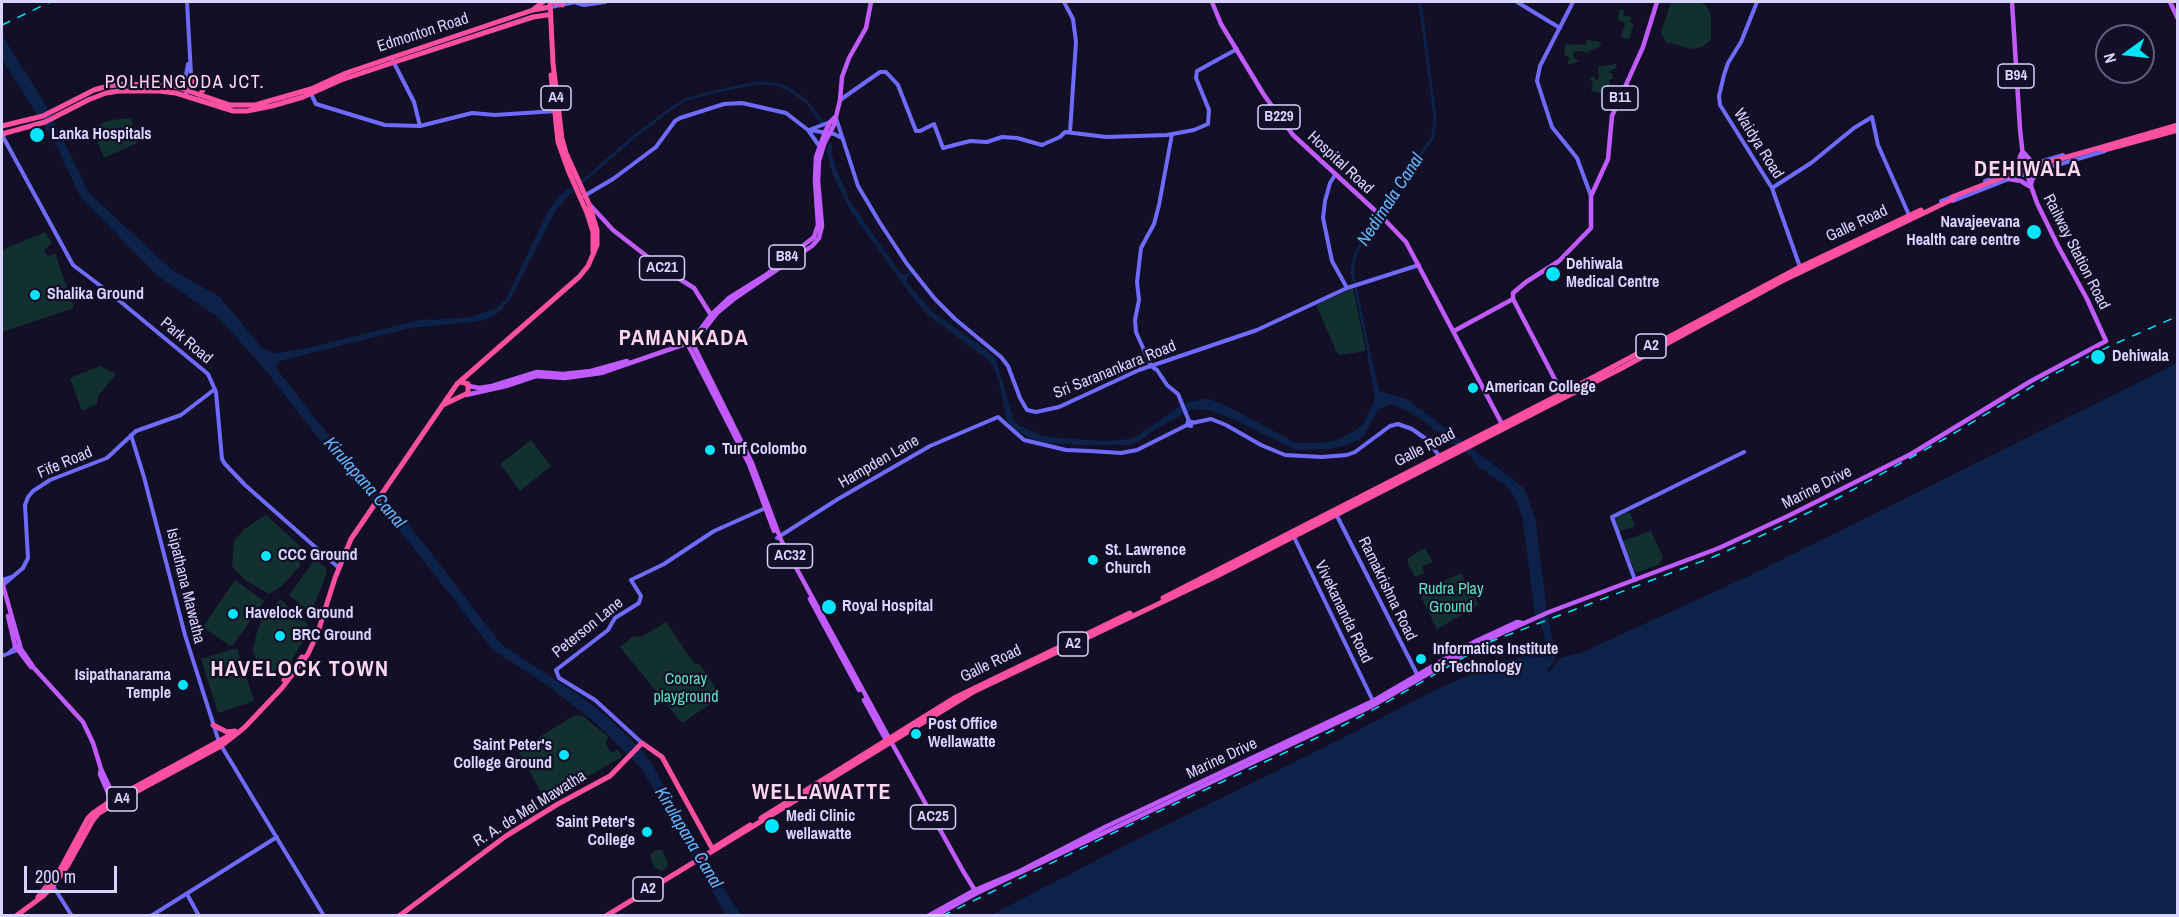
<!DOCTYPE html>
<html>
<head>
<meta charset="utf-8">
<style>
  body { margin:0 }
  #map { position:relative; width:2179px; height:917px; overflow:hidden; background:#130f26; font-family:"Archivo Narrow",sans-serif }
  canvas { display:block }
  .frame { position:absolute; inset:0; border:3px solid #d9d4ff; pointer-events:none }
  .north { position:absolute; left:2095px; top:24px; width:60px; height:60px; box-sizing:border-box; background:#130f26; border:2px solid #625e7d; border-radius:50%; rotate:255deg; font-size:16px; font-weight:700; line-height:24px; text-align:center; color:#d9d4ff }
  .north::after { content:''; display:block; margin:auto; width:21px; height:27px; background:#00e5ff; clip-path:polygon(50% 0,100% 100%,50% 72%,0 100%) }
  .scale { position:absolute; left:24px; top:866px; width:93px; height:27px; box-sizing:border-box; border:3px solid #d9d4ff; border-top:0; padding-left:8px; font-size:18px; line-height:21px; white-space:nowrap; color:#d9d4ff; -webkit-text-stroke:4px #130f26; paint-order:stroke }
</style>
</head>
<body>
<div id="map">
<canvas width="2179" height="917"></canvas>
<div class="frame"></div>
<div class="north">N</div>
<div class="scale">200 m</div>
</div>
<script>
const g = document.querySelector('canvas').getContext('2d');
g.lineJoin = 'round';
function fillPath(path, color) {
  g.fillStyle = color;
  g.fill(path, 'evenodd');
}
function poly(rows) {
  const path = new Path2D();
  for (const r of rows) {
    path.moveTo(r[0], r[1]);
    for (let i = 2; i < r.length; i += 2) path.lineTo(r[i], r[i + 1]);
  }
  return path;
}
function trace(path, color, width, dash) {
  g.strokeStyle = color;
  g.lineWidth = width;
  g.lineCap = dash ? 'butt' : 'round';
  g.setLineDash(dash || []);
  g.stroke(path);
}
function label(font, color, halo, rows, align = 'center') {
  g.font = font + ' "Archivo Narrow",sans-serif';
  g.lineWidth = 4.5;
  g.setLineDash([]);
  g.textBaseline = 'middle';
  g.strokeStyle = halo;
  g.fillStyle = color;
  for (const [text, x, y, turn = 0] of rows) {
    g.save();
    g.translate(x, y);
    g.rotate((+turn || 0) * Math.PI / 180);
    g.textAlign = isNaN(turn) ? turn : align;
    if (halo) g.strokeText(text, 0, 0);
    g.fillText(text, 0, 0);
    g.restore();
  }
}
const green = poly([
  [1671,2,1698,2,1706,5,1711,15,1711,40,1702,47,1692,49,1666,42,1661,32],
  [1620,9,1624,11,1623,15,1631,17,1630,22,1634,24,1629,39,1621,37,1625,23,1617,19],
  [1587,40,1601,42,1601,44,1599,47,1589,51,1588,53,1581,51,1573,52,1574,58,1579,61,1570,65,1568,63,1569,57,1566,56,1564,52,1566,44,1585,45],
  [1616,64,1617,68,1609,71,1609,73,1612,73,1613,79,1609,80,1611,86,1608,94,1591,91,1593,81,1589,79,1594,76,1595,80,1599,79,1598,67],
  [131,118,137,143,104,158,94,133,96,126,112,120],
  [45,232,52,243,44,250,48,257,55,253,74,308,2,332,2,250],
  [1353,288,1366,351,1338,355,1316,305],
  [100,366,116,374,98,396,97,404,82,411,70,378],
  [531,440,551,466,520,491,500,464],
  [1630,512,1635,526,1619,532,1615,517],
  [266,515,300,546,300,566,282,586,269,594,245,580,232,566,234,541,244,529],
  [1651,531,1663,557,1660,564,1636,573,1622,541],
  [1425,548,1433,562,1422,567,1425,573,1415,577,1407,561,1408,558],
  [315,559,326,568,326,575,311,613,289,595],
  [1461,573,1479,605,1437,629,1419,593],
  [235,580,264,601,234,644,230,646,203,627],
  [280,599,308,624,305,637,291,662,285,667,273,671,259,667,253,651,256,635,262,619],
  [666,622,695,665,699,663,721,697,682,723,620,647,634,636,641,637],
  [237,648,254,701,218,713,201,659],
  [575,715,583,716,608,737,606,744,611,753,618,750,622,757,551,797,541,792,518,750],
  [656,850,662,850,667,860,668,867,662,871,655,868,651,859,651,854]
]);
const water = poly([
  [2,35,47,107,89,193,172,270,220,297,262,348,275,353,303,349,423,319,433,320,471,317,496,308,506,299,547,213,559,197,570,187,572,192,554,213,510,300,499,312,491,318,473,322,410,328,280,361,276,368,361,476,407,522,502,645,579,695,605,715,642,750,652,764,699,851,741,915,726,915,641,768,599,726,550,687,493,650,413,547,384,513,349,477,262,366,218,317,158,276,81,198,57,147,2,59],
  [832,142,832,154,836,169,850,201,901,274,904,275,909,272,912,274,907,277,907,283,933,312,985,349,996,360,1014,420,1018,425,1041,435,1058,438,1107,441,1129,439,1137,436,1184,403,1204,399,1212,400,1227,406,1296,443,1322,443,1337,440,1355,431,1364,423,1375,399,1367,354,1371,353,1379,391,1407,399,1524,488,1535,517,1547,612,1555,651,1554,662,1547,670,1549,673,1560,658,1583,652,1753,574,2177,363,2177,915,991,915,1124,846,1333,743,1439,688,1473,674,1490,669,1503,661,1527,656,1547,657,1544,654,1546,644,1538,614,1535,614,1522,516,1514,496,1505,485,1480,468,1469,455,1410,412,1391,404,1378,410,1363,437,1348,445,1329,449,1296,450,1228,417,1211,411,1199,409,1189,411,1154,430,1140,441,1129,445,1082,445,1045,443,1029,438,1013,428,1006,419,999,381,991,362,928,315,917,303,852,213,832,173,826,148]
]);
const canal = poly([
  [570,192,634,137,669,110,687,99,709,93,756,83,776,84,787,88,806,101,823,123,826,131],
  [1370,357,1352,271,1355,256,1369,225,1433,137,1435,117,1420,2]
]);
const secondary = poly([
  [574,2,584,5,605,2],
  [1064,2,1073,19,1076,42,1070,132],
  [1517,2,1560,28],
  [1573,2,1540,66,1537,81,1552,127,1577,158,1591,196],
  [1757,2,1741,42,1728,63,1724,75,1719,96,1720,105,1772,188,1800,267],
  [551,7,575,2],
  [393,61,414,102,420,126],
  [185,80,188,64],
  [186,93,190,84,191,74,187,2],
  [311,94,316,104,385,125,420,126,472,113,495,115,556,111],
  [840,100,880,72,886,72,898,85,916,131,920,131,934,124,943,148,970,141,987,142,1002,137,1017,138,1042,145,1060,137,1065,132,1106,137,1167,135,1194,130,1208,124,1209,110,1196,78,1197,71,1237,49],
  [836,118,858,186,880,223,907,264,935,299,955,319,1001,357,1008,366,1020,398,1027,410,1036,412,1059,407,1139,370,1257,330,1347,288,1419,265],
  [809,130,834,134,842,138],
  [809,130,830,122],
  [1172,134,1159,205,1154,224,1141,248,1137,282,1139,300,1135,320,1136,332,1151,366,1157,370,1167,385,1178,394,1189,421],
  [2,135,73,265,110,293,208,374,216,392,222,459,225,464,245,485,339,568],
  [1335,175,1330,183,1325,201,1323,218,1332,261,1347,288],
  [1985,181,2010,171,2063,155],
  [1772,188,1811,163,1854,128,1872,117,1878,145,1909,215],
  [584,196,613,179,656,147,675,121,680,118,724,104,742,103,786,113,808,130,820,147],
  [1941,201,1954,196],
  [1953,201,2009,179,2105,151],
  [1188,421,1192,422,1191,426,1187,425,1188,421],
  [1192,423,1211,419,1226,425,1261,445,1285,455,1322,457,1347,455,1355,452,1390,426,1398,424,1412,429,1426,439,1441,458],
  [131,435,144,477,185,635,219,742,324,916],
  [1336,514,1418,676],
  [1294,537,1373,701],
  [777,538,838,499,930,446,998,417,1024,440,1066,450,1090,451,1121,453,1137,450,1187,425],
  [2,580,12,577],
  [1635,580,1612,517,1744,452],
  [3,585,23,568,28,558,25,505,28,497,33,491,50,480,107,458,136,431,181,415,215,389],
  [9,653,19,644],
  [2,656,20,649],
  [642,743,595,700,559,678,556,670,608,630,615,618,639,603,641,596,631,580,664,564,714,531,768,507],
  [53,886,72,916],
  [187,894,199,916],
  [151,916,277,837]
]);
const primary = poly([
  [1212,2,1221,24,1264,95,1293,135,1381,216,1406,242,1502,424,1505,425],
  [2170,2,2178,19],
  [2024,153,2033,163],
  [2010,171,2018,164,2021,154],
  [2009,179,2021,181,2029,186],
  [2031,185,2032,180,2039,170],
  [591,206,613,230,662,268,694,288,711,315],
  [1454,331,1513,299],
  [690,338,752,463,781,540,889,738,963,871,976,892],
  [688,339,697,334,711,315,729,298,766,275,814,237,818,225,815,181,816,157,825,132,830,122,836,116],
  [687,343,749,464,774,531],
  [469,386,479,388,492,386,537,372,563,374,591,371,627,361],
  [1562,393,1513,299,1513,293,1526,282,1559,261,1591,228,1591,196,1608,159,1612,116,1643,47,1657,2],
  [466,395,506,386,536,376,565,378,601,373,688,343,699,336,717,313,734,299,812,246,819,238,822,226,818,181,819,161,824,144,834,125,840,100,842,77,849,58,866,28,871,2],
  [2,582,21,649,34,668,83,722,93,743,101,769,100,774,112,802],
  [810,599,859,690],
  [8,616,15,646,31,667],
  [864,700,887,742],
  [101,769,115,799],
  [928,916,975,890,1020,871,1105,827,1373,701,1476,641,1517,622,1522,623],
  [935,916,977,893,1370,707,1489,639,1549,612,1719,548,1788,516,1911,454,2031,381,2106,341,2087,299,2058,246,2037,203,2024,166,2020,129,2012,2]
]);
const highway = poly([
  [554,2,562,5],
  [534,9,543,2],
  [551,75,558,142,568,170,587,213,593,232,593,251],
  [190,81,202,84,204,88,200,95],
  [175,86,185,80],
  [2,126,43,116,94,90,108,86,124,84,174,86,230,105,255,105,311,89,346,73,533,10,550,7],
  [2,134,45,122,88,100,106,93,119,91,159,91,176,93,233,111,247,111,272,106,303,97,341,80,395,62,533,17,547,15],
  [2099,148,2178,125],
  [2104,150,2178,130],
  [445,404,468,393,468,384,461,382],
  [1163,598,1588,380,1800,267,1921,210],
  [284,680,302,657],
  [213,725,227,732,235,731],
  [761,818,954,698,1130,613],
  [713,848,750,825],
  [38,897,61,868,88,818,93,813,115,798,232,734],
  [16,916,43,896,53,886,68,865,93,820,99,813,117,802,221,746,244,728,282,688,308,654,318,632,335,578,351,539,457,384,579,277,588,266,597,245,597,230,589,204,566,153,562,139,553,63,550,2],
  [399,916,506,836,558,804,610,776,642,743,662,757,713,850],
  [606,916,973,692,1215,577,1622,368,1782,281,1953,199]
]);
const rail = poly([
  [2,25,50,2],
  [942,916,1138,821,1342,726,1380,706,1492,641,1713,557,1765,534,1838,498,1946,438,2048,377,2112,345,2178,316]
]);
const highwayBridge = poly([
  [1952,197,2024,169,2099,148]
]);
const markers = [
  [37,135,8,"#00e5ff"],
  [2034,232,8,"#00e5ff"],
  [1553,274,8,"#00e5ff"],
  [35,295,6,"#00e5ff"],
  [2098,357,8,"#00e5ff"],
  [1473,388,6,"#00e5ff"],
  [710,450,6,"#00e5ff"],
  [266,556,6,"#00e5ff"],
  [1093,560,6,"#00e5ff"],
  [829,607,8,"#00e5ff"],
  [233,614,6,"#00e5ff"],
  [280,636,6,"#00e5ff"],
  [1421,659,6,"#00e5ff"],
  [183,685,6,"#00e5ff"],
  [916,734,6,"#00e5ff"],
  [564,755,6,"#00e5ff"],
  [772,826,8,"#00e5ff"],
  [647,832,6,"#00e5ff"]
];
const shields = [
  [2016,76,36],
  [556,98,30],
  [1620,98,36],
  [1279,117,42],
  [787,257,36],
  [662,268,45],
  [1651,346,30],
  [790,556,45],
  [1073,644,30],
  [122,799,30],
  [933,817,45],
  [648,889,30]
];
const shieldNames = [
  ["B94",2016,76],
  ["A4",556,98],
  ["B11",1620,98],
  ["B229",1279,117],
  ["B84",787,257],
  ["AC21",662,268],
  ["A2",1651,346],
  ["AC32",790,556],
  ["A2",1073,644],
  ["A4",122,799],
  ["AC25",933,817],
  ["A2",648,889]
];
const streetNames = [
  ["Edmonton Road",423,33,-18],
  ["Waidya Road",1758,144,58],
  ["Hospital Road",1340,163,43],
  ["Galle Road",1857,224,-25],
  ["Railway Station Road",2076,252,63],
  ["Park Road",186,341,40],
  ["Sri Saranankara Road",1115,370,-22],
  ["Galle Road",1425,448,-27],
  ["Hampden Lane",879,462,-30],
  ["Fife Road",65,463,-23],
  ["Marine Drive",1817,488,-27],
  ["Isipathana Mawatha",185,586,76],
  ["Ramakrishna Road",1387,589,64],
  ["Vivekananda Road",1343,612,64],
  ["Peterson Lane",588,628,-39],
  ["Galle Road",991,664,-26],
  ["Marine Drive",1222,759,-25],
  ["R. A. de Mel Mawatha",530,809,-32]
];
const poiNames = [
  ["Lanka Hospitals",51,135],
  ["Navajeevana",2020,223,"right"],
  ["Health care centre",2020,241,"right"],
  ["Dehiwala",1566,265],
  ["Medical Centre",1566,283],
  ["Shalika Ground",47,295],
  ["Dehiwala",2112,357],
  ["American College",1485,388],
  ["Turf Colombo",722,450],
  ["St. Lawrence",1105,551],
  ["Church",1105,569],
  ["CCC Ground",278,556],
  ["Royal Hospital",842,607],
  ["Havelock Ground",245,614],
  ["BRC Ground",292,636],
  ["Informatics Institute",1433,650],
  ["of Technology",1433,668],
  ["Isipathanarama",171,676,"right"],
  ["Temple",171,694,"right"],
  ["Post Office",928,725],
  ["Wellawatte",928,743],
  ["Saint Peter's",552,746,"right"],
  ["College Ground",552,764,"right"],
  ["Medi Clinic",786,817],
  ["wellawatte",786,835],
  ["Saint Peter's",635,823,"right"],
  ["College",635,841,"right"]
];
const parkNames = [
  ["Rudra Play",1451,590],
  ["Ground",1451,608],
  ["Cooray",686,680],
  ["playground",686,698]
];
const neighbourhoodNames = [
  ["POLHENGODA JCT.",185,83]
];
const waterNames = [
  ["Nedimala Canal",1391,200,-57],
  ["Kirulapana Canal",364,483,49],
  ["Kirulapana Canal",688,838,59]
];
const districtNames = [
  ["DEHIWALA",2028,170],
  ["PAMANKADA",684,339],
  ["HAVELOCK TOWN",300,670],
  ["WELLAWATTE",822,793]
];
fillPath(green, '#12302f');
fillPath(water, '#0c2248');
trace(canal, '#0c2248', 3);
trace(secondary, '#6f6bff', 4);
trace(primary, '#c25bff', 4.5);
trace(highway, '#ff4fa3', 5);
trace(rail, '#00e5ff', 1.5, [9, 8]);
trace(highwayBridge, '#ff4fa3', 5);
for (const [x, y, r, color] of markers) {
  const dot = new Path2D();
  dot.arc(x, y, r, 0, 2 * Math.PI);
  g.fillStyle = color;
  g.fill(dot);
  trace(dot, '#130f26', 2);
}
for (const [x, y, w] of shields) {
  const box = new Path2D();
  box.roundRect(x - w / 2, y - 12, w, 24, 4.5);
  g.fillStyle = '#130f26';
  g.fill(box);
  trace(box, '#d9d4ff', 1.5);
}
label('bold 15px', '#d9d4ff', null, shieldNames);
label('16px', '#d9d4ff', '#130f26', streetNames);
label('bold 16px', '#d9d4ff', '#130f26', poiNames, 'left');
label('16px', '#5fe0c0', '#130f26', parkNames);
g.letterSpacing = '1.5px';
label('18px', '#ffd6f0', '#130f26', neighbourhoodNames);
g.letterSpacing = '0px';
label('italic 18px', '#62b6ff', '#130f26', waterNames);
g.letterSpacing = '1.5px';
label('bold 22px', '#ffd6f0', '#130f26', districtNames);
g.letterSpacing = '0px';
</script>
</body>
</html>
